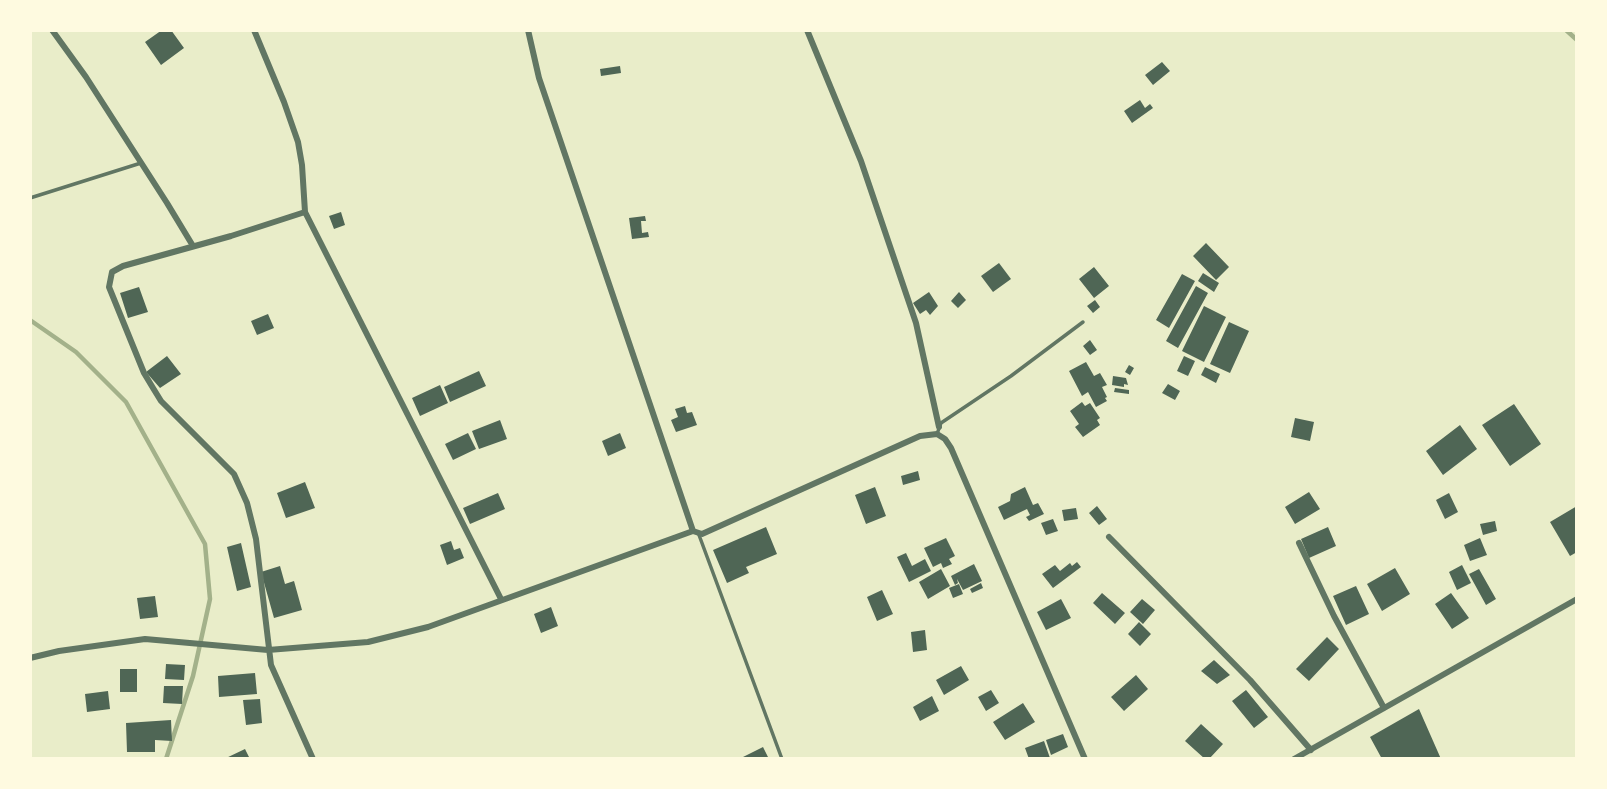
<!DOCTYPE html>
<html>
<head>
<meta charset="utf-8">
<style>
  body { margin:0 }
  #map { position:relative; width:1607px; height:789px; overflow:hidden; background:#e9edc9; font-family:"Asap Condensed",sans-serif }
  canvas { display:block }
  .frame { position:absolute; inset:0; border:32px solid #fefae0; pointer-events:none }
</style>
</head>
<body>
<div id="map">
<canvas width="1607" height="789"></canvas>
<div class="frame"></div>
</div>
<script>
const g = document.querySelector('canvas').getContext('2d');
g.lineJoin = 'round';
function poly(rows) {
  const path = new Path2D();
  for (const r of rows) {
    path.moveTo(r[0], r[1]);
    for (let i = 2; i < r.length; i += 2) path.lineTo(r[i], r[i + 1]);
  }
  return path;
}
function trace(path, color, width, dash) {
  g.strokeStyle = color;
  g.lineWidth = width;
  g.lineCap = dash ? 'butt' : 'round';
  g.setLineDash(dash || []);
  g.stroke(path);
}
function fillPath(path, color) {
  g.fillStyle = color;
  g.fill(path, 'evenodd');
}
const stream = poly([
  [1566,30,1577,40],
  [30,320,76,352,126,402,205,544,210,599,193,676,166,759]
]);
const building = poly([
  [162,30,171,30,184,48,161,65,145,42],
  [1162,62,1170,71,1153,85,1145,75],
  [620,66,621,73,601,76,600,69],
  [1140,100,1145,108,1150,104,1153,108,1132,123,1124,111],
  [341,212,345,225,334,229,329,216],
  [645,216,646,221,641,221,642,233,648,232,649,237,632,239,629,218],
  [1206,243,1229,267,1216,280,1193,256],
  [999,263,1011,279,993,292,981,276],
  [1094,267,1109,286,1094,298,1079,279],
  [1203,273,1219,283,1214,292,1198,281],
  [1182,274,1195,281,1169,328,1156,320],
  [1196,286,1208,293,1178,348,1166,341],
  [139,287,148,312,128,318,120,293],
  [929,292,938,306,930,315,926,310,920,314,913,303],
  [959,292,966,300,958,308,951,301],
  [1095,300,1100,307,1093,313,1087,306],
  [1204,306,1226,317,1204,362,1182,351],
  [268,314,274,328,257,335,251,321],
  [1229,322,1249,331,1230,373,1210,364],
  [1090,340,1097,350,1090,355,1083,346],
  [167,356,181,374,160,388,146,372],
  [1184,356,1195,361,1188,376,1177,371],
  [1086,362,1094,376,1100,373,1107,385,1102,387,1107,397,1105,398,1107,401,1096,407,1088,392,1082,396,1069,371],
  [1129,365,1134,368,1130,375,1125,372],
  [1205,367,1220,374,1216,383,1201,375],
  [479,371,486,386,450,402,444,387],
  [1113,376,1126,378,1128,385,1124,384,1124,387,1112,385],
  [1168,384,1180,391,1175,400,1162,393],
  [440,385,448,403,420,416,412,398],
  [1115,388,1129,390,1129,394,1114,392],
  [1082,402,1085,406,1090,403,1100,418,1097,420,1100,425,1083,437,1075,427,1079,424,1070,411],
  [1514,404,1541,444,1510,466,1482,425],
  [685,406,687,413,692,412,697,425,676,432,671,420,678,417,675,409],
  [1295,418,1314,422,1310,441,1291,437],
  [500,420,507,439,479,449,472,431],
  [1460,425,1477,449,1443,475,1426,451],
  [468,433,476,449,453,460,445,444],
  [620,433,626,448,608,456,602,441],
  [918,471,920,480,903,485,901,476],
  [305,482,315,508,286,518,277,493],
  [875,487,886,516,866,524,855,495],
  [1025,487,1033,505,1038,503,1044,514,1029,521,1026,517,1030,515,1027,509,1004,520,998,507,1010,501,1011,494],
  [1309,492,1320,509,1295,524,1285,507],
  [498,493,505,509,470,524,463,508],
  [1449,493,1458,512,1445,519,1436,500],
  [1097,506,1107,519,1099,525,1089,513],
  [1577,506,1577,552,1570,556,1550,522],
  [1076,508,1078,519,1064,521,1062,510],
  [1053,519,1058,531,1046,535,1041,523],
  [1495,521,1497,531,1483,535,1480,524],
  [766,527,777,554,746,567,749,573,727,583,713,550],
  [1328,527,1336,546,1309,558,1301,539],
  [946,538,955,556,949,559,952,564,943,568,941,563,933,567,924,548],
  [1480,538,1487,555,1470,561,1464,545],
  [451,541,454,550,460,548,464,558,447,565,440,545],
  [241,543,251,587,237,591,227,547],
  [906,553,912,566,925,559,931,571,909,582,897,557],
  [1077,562,1081,567,1053,588,1042,574,1055,565,1060,571,1070,563,1072,566],
  [974,564,982,581,963,590,957,579,958,583,955,585,951,576],
  [1462,565,1471,583,1457,590,1449,572],
  [280,566,285,584,294,581,302,610,274,618,261,572],
  [1395,568,1410,594,1382,611,1367,584],
  [941,569,950,586,928,599,919,582],
  [1479,569,1496,599,1486,605,1469,574],
  [981,583,983,588,972,593,970,589],
  [959,584,963,594,953,598,949,588],
  [1356,586,1369,614,1346,625,1333,596],
  [882,590,893,614,877,621,867,597],
  [1102,593,1125,613,1115,624,1093,603],
  [1451,593,1469,618,1452,629,1435,604],
  [155,596,158,617,140,619,137,598],
  [1061,599,1071,618,1046,630,1037,612],
  [1142,599,1155,610,1143,624,1130,612],
  [551,607,558,626,541,633,534,614],
  [1139,622,1151,634,1140,646,1128,634],
  [925,630,927,650,913,652,911,632],
  [1327,637,1339,649,1309,681,1296,669],
  [1214,660,1230,675,1217,684,1201,671],
  [166,664,185,665,184,680,165,679],
  [961,666,969,680,944,695,936,680],
  [120,669,137,669,137,692,120,692],
  [255,673,257,694,219,697,218,676],
  [1136,675,1148,689,1124,711,1111,697],
  [164,686,183,686,182,704,163,703],
  [991,690,999,703,986,711,978,697],
  [1246,690,1268,717,1254,728,1232,701],
  [108,691,110,709,87,712,85,694],
  [932,696,939,711,920,721,913,707],
  [260,699,262,723,246,725,243,700],
  [1023,703,1035,722,1005,740,993,722],
  [1419,709,1441,759,1382,759,1370,737],
  [171,720,172,741,155,740,155,752,127,752,126,723],
  [1201,724,1223,744,1209,759,1205,759,1185,741],
  [1063,734,1068,747,1051,755,1046,740],
  [1044,741,1050,758,1029,759,1025,748],
  [763,747,769,759,739,759],
  [245,749,250,759,224,759]
]);
const service = poly([
  [30,198,141,163],
  [937,434,941,423,1011,376,1083,322],
  [699,535,782,759]
]);
const minor = poly([
  [52,30,86,77,167,203,193,246],
  [254,30,284,102,298,142,302,165,305,212],
  [528,30,539,78,693,531,702,534,920,436,937,434,945,439,951,448,1085,759],
  [807,30,861,161,916,323,939,427],
  [1109,537,1250,680,1311,750],
  [1299,543,1334,616,1384,708],
  [30,658,59,651,145,639,268,650,368,642,428,627,693,531],
  [313,759,271,665,256,539,247,503,234,474,161,401,153,388,144,373,109,287,112,272,123,266,231,236,305,212,501,599],
  [1294,759,1577,599]
]);
trace(stream, '#a3b18a', 4.5);
fillPath(building, '#4f6655');
trace(service, '#617663', 3.5);
trace(minor, '#617663', 6);
</script>
</body>
</html>
